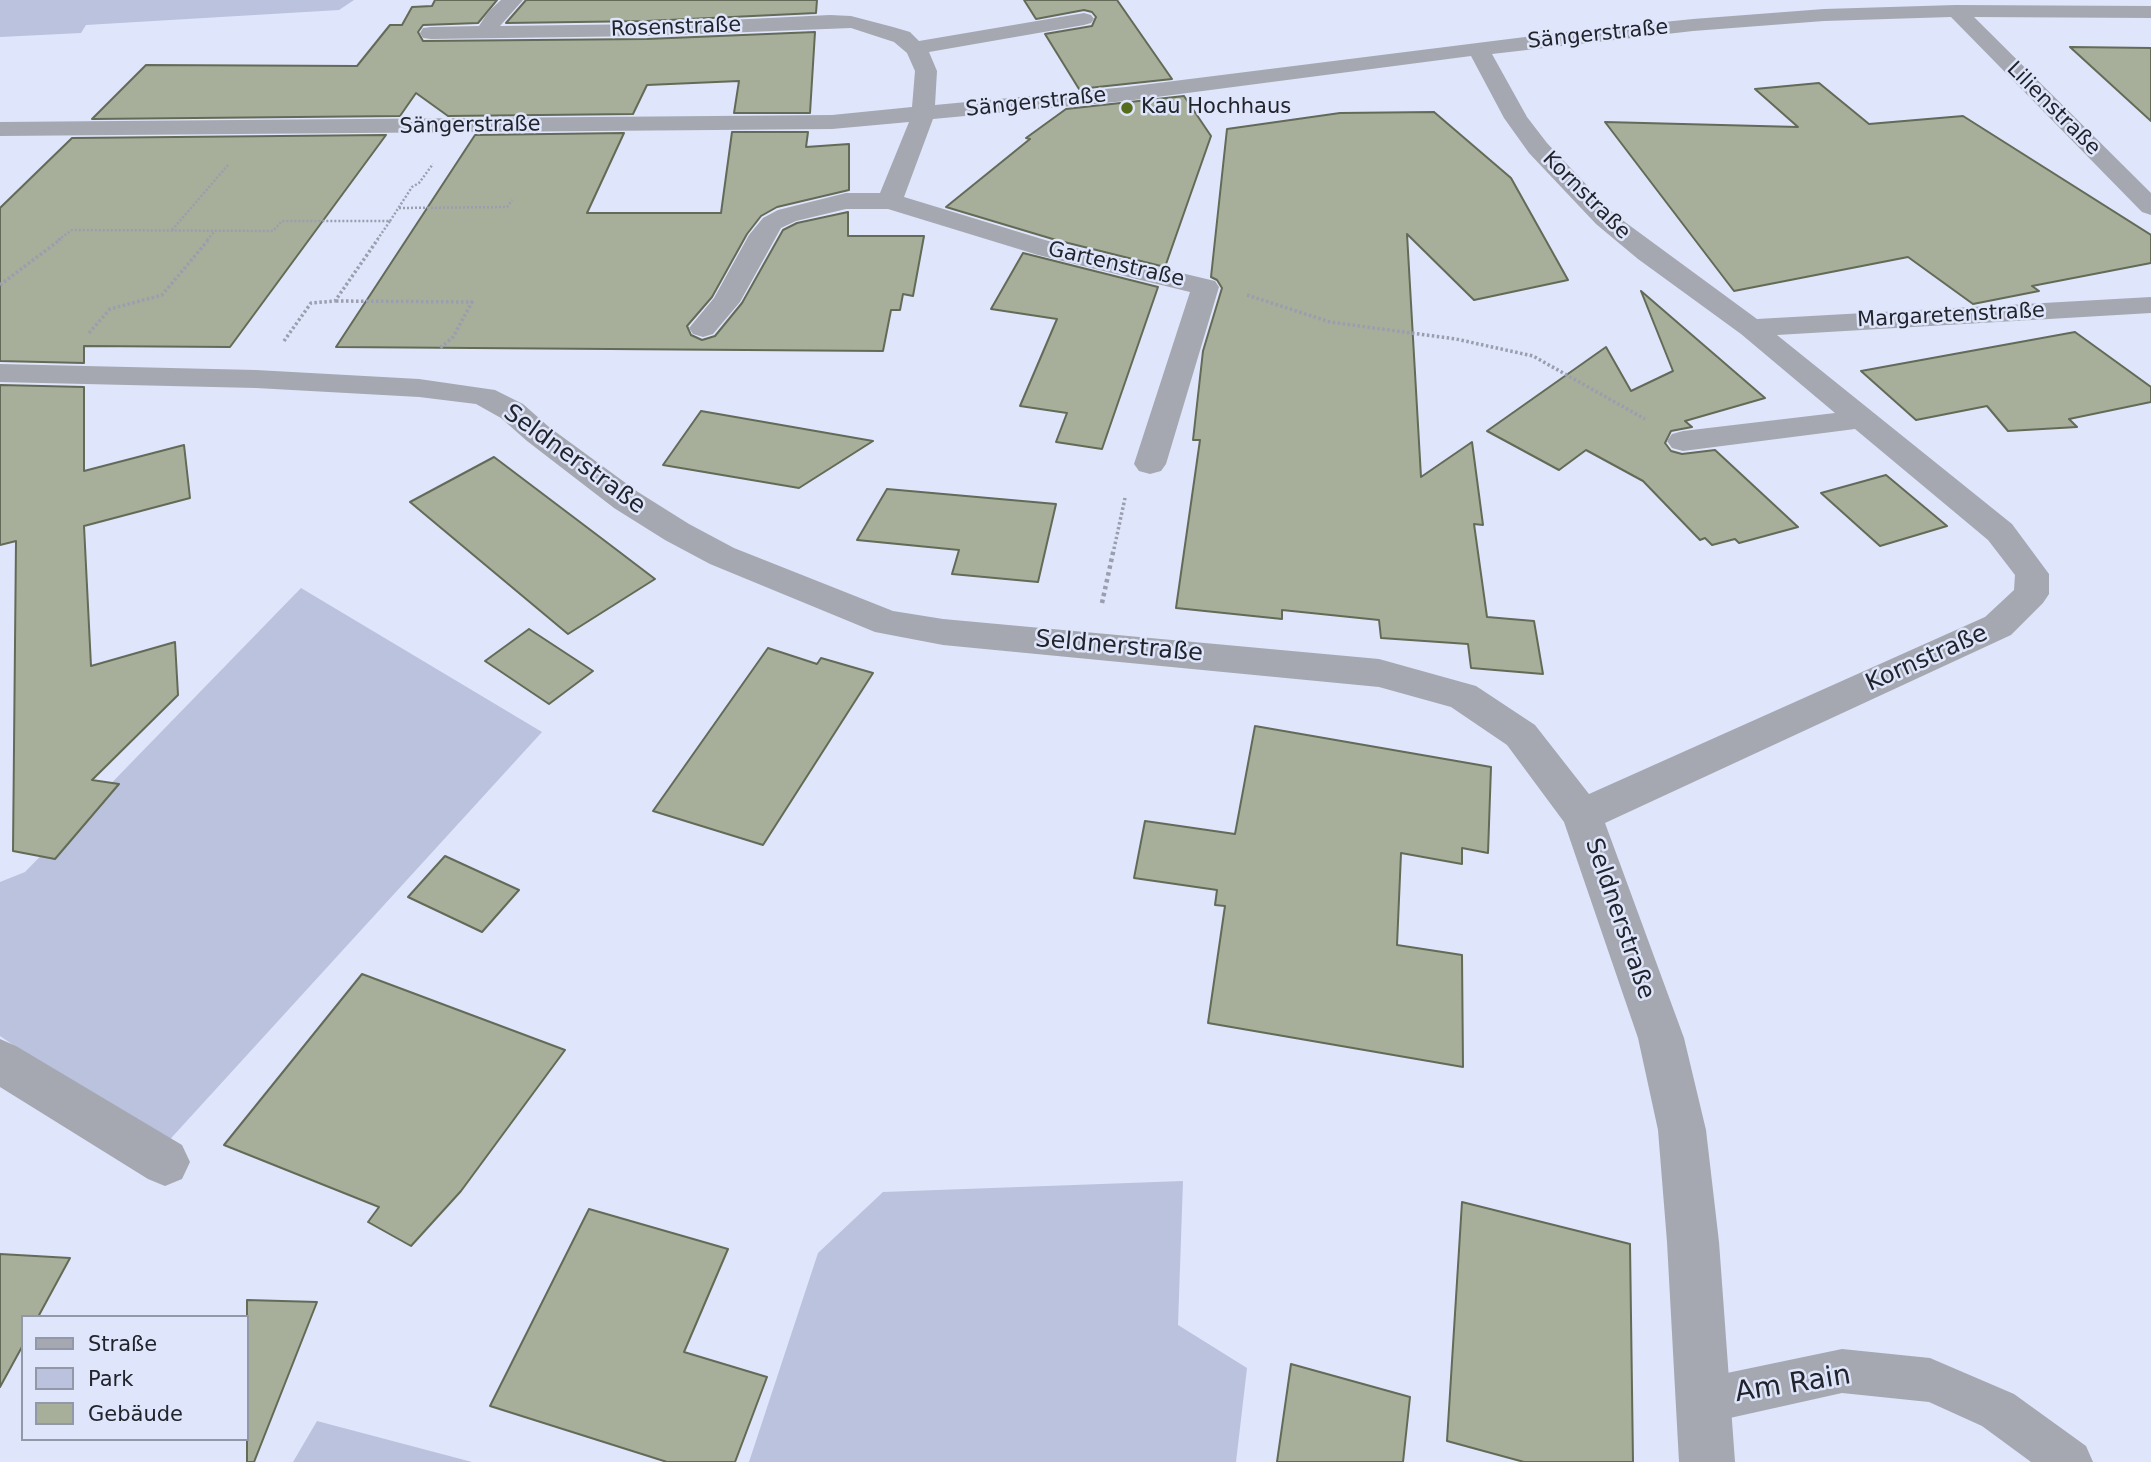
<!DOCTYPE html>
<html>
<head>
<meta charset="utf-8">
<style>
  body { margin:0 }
  #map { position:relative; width:2151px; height:1462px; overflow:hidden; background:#dfe5fb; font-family:"DejaVu Sans",sans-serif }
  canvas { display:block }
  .legend { position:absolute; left:21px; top:1315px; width:228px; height:126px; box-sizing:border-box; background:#dfe5fb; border:2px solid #9398a8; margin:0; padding:9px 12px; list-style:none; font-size:21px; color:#22242c }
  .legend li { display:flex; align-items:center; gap:14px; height:35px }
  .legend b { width:35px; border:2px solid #9398a8 }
</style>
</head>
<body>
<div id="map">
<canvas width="2151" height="1462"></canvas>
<ul class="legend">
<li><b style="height:9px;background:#a5a8b1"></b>Straße</li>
<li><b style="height:19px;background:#bac2de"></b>Park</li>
<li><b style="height:19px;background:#a7af9a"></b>Gebäude</li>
</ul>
</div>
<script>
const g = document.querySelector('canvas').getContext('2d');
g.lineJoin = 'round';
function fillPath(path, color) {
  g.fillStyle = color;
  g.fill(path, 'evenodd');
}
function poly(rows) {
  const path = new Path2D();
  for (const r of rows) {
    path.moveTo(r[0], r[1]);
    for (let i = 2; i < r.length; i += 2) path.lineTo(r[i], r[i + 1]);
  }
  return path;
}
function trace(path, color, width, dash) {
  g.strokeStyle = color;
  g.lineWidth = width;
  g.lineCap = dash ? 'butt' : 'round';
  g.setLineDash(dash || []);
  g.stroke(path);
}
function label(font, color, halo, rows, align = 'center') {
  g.font = font + ' "DejaVu Sans",sans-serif';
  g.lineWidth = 5;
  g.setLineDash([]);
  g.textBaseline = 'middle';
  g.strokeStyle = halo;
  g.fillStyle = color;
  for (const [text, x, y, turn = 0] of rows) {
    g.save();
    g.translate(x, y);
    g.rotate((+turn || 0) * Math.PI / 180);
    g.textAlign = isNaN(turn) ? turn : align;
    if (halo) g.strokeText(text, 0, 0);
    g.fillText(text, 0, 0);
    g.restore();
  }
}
const green = poly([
  [0,0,354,0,339,10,86,25,81,33,0,37],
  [301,588,542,732,163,1147,0,1036,0,882,25,872],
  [1183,1181,1178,1325,1247,1368,1236,1462,749,1462,818,1253,883,1192],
  [317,1421,472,1462,293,1462]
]);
const building = poly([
  [435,0,497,0,478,23,423,25,418,32,423,41,647,39,815,32,810,113,734,113,739,81,647,85,633,114,448,116,416,93,400,116,92,119,146,65,357,66,390,25,402,25,412,7,432,6,435,0],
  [526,0,817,0,816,13,647,21,506,23,526,0],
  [1024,0,1117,0,1172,79,1079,89,1045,34,1092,26,1096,17,1092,12,1084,10,1036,19,1024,0],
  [2070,47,2151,48,2151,121,2070,47],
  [1819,83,1869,124,1963,116,2151,235,2151,263,2032,286,2039,291,1973,304,1908,257,1734,291,1605,122,1798,127,1755,89,1819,83],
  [1184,96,1211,136,1165,267,1056,240,946,207,1030,139,1026,138,1066,109,1184,96],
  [1434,112,1511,178,1568,280,1474,300,1407,234,1421,477,1472,442,1483,525,1474,524,1487,617,1534,621,1543,674,1471,668,1468,644,1381,638,1379,620,1282,610,1282,619,1176,608,1200,440,1193,440,1203,351,1222,288,1217,280,1211,277,1227,129,1340,113,1434,112],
  [732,132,808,132,806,147,849,144,849,190,777,207,761,216,747,234,712,297,687,326,691,335,702,340,715,336,742,303,783,230,797,223,848,212,848,236,924,236,913,296,903,294,900,310,891,310,883,351,336,347,475,135,624,133,587,213,721,213,732,132],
  [386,135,230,347,84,346,84,363,0,361,0,208,72,138,386,135],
  [1023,253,1158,287,1102,449,1056,442,1067,413,1020,406,1057,319,991,309,1023,253],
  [1641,291,1765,398,1685,421,1692,427,1671,431,1665,443,1671,451,1682,454,1715,450,1798,527,1739,543,1735,539,1712,545,1705,538,1700,540,1643,481,1586,450,1559,470,1487,431,1606,347,1631,391,1673,371,1641,291],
  [2075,332,2151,387,2151,402,2069,419,2077,427,2008,431,1987,406,1916,420,1861,371,2075,332],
  [0,385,84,387,84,471,184,445,190,498,84,526,91,666,175,642,178,695,92,780,119,784,55,859,13,851,16,541,0,545,0,385],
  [701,411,873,441,799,488,663,465,701,411],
  [494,457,609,544,655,579,568,634,410,502,494,457],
  [1886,475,1947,526,1880,546,1821,493,1886,475],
  [887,489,1056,504,1038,582,952,574,959,550,857,540,887,489],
  [529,629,593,671,549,704,485,661,529,629],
  [768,648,817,664,821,658,873,673,763,845,653,811,768,648],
  [1255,726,1491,767,1488,853,1462,848,1462,864,1401,853,1397,945,1462,955,1463,1067,1208,1023,1225,906,1215,905,1217,890,1134,878,1145,821,1235,834,1255,726],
  [445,856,519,890,482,932,408,897,445,856],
  [362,974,565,1050,461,1191,411,1246,368,1222,379,1207,224,1145,362,974],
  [1462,1202,1630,1244,1633,1462,1524,1462,1447,1441,1462,1202],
  [589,1209,728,1249,684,1352,767,1377,735,1462,667,1462,490,1406,589,1209],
  [0,1254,70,1258,38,1317,23,1317,23,1345,0,1387,0,1254],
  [247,1300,317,1302,254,1462,247,1462,247,1300],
  [1291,1364,1410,1397,1403,1462,1277,1462,1291,1364]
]);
const pathFar2 = poly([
  [399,208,507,207,512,200],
  [390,221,412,187,419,183,433,164],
  [172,230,228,165],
  [58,240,72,230,273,231,282,221,390,221,377,240],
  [207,240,215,231]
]);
const pathFar1 = poly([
  [0,285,61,239],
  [1247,295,1330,322,1456,339,1533,356,1645,419],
  [336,301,472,302,453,337,440,348],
  [89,333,110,309,162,295,209,239],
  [284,341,311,303,335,301,378,239],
  [1114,549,1125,498]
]);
const path = poly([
  [1102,603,1114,548]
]);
const lane = poly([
  [1842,1349,1930,1358,2014,1394,2086,1446,2093,1462,2031,1462,1982,1426,1929,1402,1842,1393,1703,1424,1687,1417,1680,1401,1687,1385,1703,1378,1842,1349]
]);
const street = poly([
  [501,0,523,0,500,26,647,24,830,15,851,16,893,27,910,32,919,41,1084,13,1091,15,1094,19,1091,23,1084,25,929,52,937,71,935,105,1126,87,1565,32,1693,19,1824,9,1956,5,2151,6,2151,18,1974,17,2151,193,2151,215,2142,212,1951,17,1824,21,1693,31,1492,54,1527,117,1547,143,1614,214,1757,319,2151,297,2151,313,1777,335,2012,524,2049,574,2049,594,2043,603,2011,635,1605,823,1684,1038,1706,1130,1719,1242,1735,1462,1679,1462,1667,1242,1658,1130,1638,1038,1564,822,1507,745,1451,707,1379,687,943,645,875,632,710,564,665,540,614,508,527,441,501,418,476,404,419,397,256,388,0,382,0,364,256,370,419,379,495,390,523,404,549,427,638,492,689,524,734,548,893,611,943,619,1379,659,1476,686,1535,725,1589,794,1985,617,2014,590,2015,575,1988,540,1855,429,1683,451,1672,448,1667,441,1672,434,1683,431,1835,413,1741,334,1638,259,1596,224,1529,153,1504,118,1471,56,1126,101,933,119,904,197,1055,243,1215,281,1219,287,1166,464,1161,471,1150,474,1139,471,1134,464,1190,292,1038,255,888,209,846,209,796,221,781,228,740,302,713,334,703,337,693,334,689,328,714,298,749,235,763,218,778,210,846,193,880,193,909,122,832,129,0,136,0,122,832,115,912,107,915,71,907,53,894,42,851,28,647,36,431,39,423,38,420,33,423,28,431,27,479,26,488,12,501,0],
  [0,1039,16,1046,182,1145,190,1162,182,1179,165,1186,148,1179,0,1087,0,1039]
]);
const markers = [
  [1127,108,7,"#556c1c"]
];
const farStreetnames = [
  ["Rosenstraße",676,28,-2],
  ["Sängerstraße",1598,35,-6],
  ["Sängerstraße",1036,103,-6],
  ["Lilienstraße",2053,109,45],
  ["Sängerstraße",470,126,-1],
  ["Kornstraße",1586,196,45],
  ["Gartenstraße",1116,265,13],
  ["Margaretenstraße",1951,316,-3]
];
const farPoinames = [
  ["Kau Hochhaus",1141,108]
];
const streetNames = [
  ["Seldnerstraße",574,460,36],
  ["Seldnerstraße",1119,647,5],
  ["Kornstraße",1927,659,-24],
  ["Seldnerstraße",1619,919,71]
];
const nearStreetnames = [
  ["Am Rain",1793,1385,-9]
];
fillPath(green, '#bac2de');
fillPath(building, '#a7af9a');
trace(building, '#636a57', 2);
trace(pathFar2, '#9a9eaf', 2.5, [2, 2]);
trace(pathFar1, '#9a9eaf', 3.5, [2.5, 2.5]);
trace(path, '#9a9eaf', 4.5, [3.5, 3.5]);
fillPath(lane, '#a5a8b1');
fillPath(street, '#a5a8b1');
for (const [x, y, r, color] of markers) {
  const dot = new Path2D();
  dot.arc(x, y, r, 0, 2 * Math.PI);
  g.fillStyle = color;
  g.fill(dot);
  trace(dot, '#dfe5fb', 2.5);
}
label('21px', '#22242c', '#dfe5fb', farStreetnames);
label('21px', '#22242c', '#dfe5fb', farPoinames, 'left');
label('24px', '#22242c', '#dfe5fb', streetNames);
label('28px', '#22242c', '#dfe5fb', nearStreetnames);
</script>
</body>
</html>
